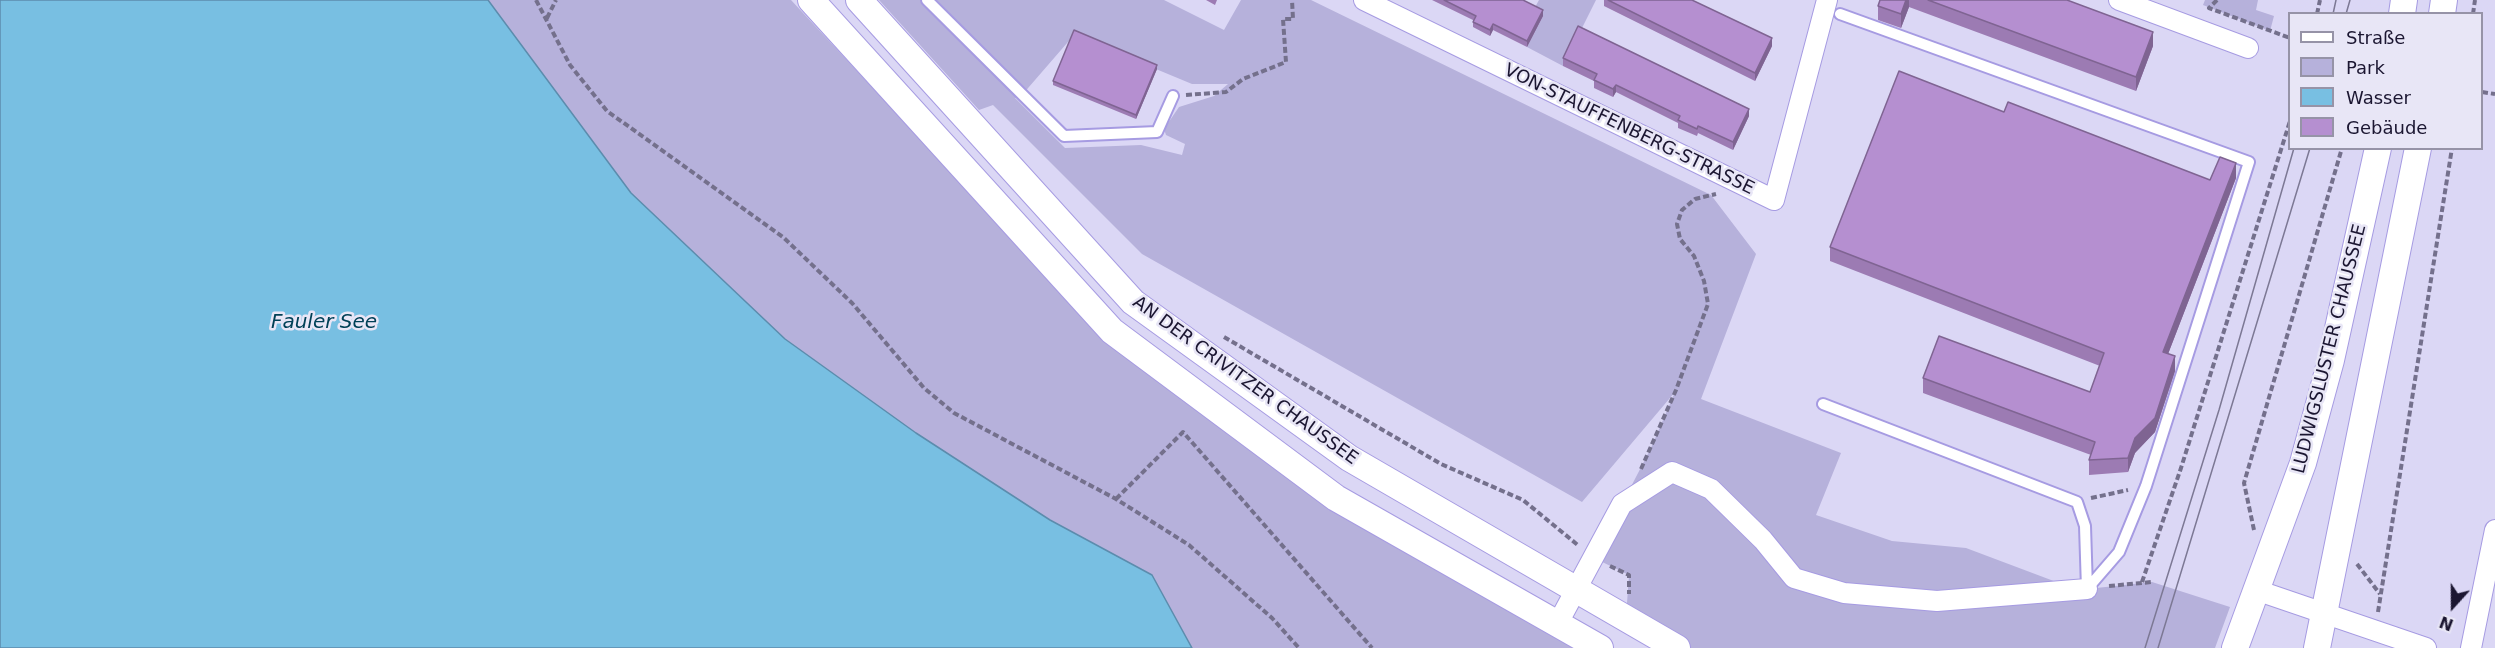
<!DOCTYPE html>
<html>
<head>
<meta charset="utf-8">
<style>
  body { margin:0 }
  #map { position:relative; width:2495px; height:648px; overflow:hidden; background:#dbd7f5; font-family:"DejaVu Sans",sans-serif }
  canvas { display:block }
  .legend { position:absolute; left:2288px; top:12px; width:195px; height:138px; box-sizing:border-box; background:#e8e6f6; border:2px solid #9693a7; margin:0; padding:8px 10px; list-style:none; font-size:18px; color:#1b1631 }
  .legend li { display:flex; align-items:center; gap:12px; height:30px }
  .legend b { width:30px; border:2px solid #9693a7 }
  .north { position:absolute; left:2423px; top:576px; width:60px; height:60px; -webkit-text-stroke:4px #e8e6f6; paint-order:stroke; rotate:201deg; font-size:16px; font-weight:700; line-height:24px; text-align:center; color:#1b1631 }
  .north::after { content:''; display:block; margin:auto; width:21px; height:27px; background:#1b1631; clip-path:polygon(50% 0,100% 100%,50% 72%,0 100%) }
</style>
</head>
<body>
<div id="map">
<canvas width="2495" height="648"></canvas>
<ul class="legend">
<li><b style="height:8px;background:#fff"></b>Straße</li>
<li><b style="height:16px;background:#b6b1db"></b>Park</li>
<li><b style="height:16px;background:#78bfe2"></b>Wasser</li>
<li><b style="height:16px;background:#b58fd0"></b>Gebäude</li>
</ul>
<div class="north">N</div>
</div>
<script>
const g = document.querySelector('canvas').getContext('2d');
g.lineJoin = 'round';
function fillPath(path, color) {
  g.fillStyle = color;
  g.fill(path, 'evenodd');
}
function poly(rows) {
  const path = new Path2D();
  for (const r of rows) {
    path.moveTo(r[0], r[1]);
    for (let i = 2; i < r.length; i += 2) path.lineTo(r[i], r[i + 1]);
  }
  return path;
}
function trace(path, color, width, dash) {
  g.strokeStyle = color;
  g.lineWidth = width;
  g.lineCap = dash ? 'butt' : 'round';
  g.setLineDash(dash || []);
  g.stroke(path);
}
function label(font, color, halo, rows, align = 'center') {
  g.font = font + ' "DejaVu Sans",sans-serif';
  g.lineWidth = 5;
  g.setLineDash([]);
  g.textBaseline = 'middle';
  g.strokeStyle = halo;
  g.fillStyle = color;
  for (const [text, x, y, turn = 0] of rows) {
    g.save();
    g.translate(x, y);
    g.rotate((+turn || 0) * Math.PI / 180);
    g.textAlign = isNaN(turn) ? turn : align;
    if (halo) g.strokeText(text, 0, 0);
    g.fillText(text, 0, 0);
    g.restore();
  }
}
const green = poly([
  [488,0,791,0,1057,286,1336,498,1598,648,1192,648,1152,575,1050,520,916,433,785,339,631,193],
  [879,0,1164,0,1224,30,1241,0,1311,0,1711,195,1756,254,1701,399,1841,453,1816,515,1892,541,1966,548,2067,586,2087,589,2152,582,2230,607,2215,648,1677,648,1626,617,1629,575,1594,558,1651,448,1675,392,1582,502,1142,254,993,105,979,110],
  [1074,35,1192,84,1228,84,1214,96,1179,107,1164,129,1166,135,1185,144,1182,155,1141,145,1065,148,1015,98,1022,95],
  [1539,0,1596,0,1563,66,1527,47,1543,16,1533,11],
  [2205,0,2258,0,2256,10,2274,16,2270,31,2203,5]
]);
const water = poly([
  [0,0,488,0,631,193,785,339,916,433,1050,520,1152,575,1192,648,0,648,0,0]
]);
const path = poly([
  [536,0,570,65,607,111,783,237,852,303,924,388,954,413,1116,499,1189,545,1272,618,1299,648],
  [2217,0,2209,8,2290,38],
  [2317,14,2320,0],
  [2473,14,2475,0],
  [547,18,556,0],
  [2482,92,2495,94],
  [1186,95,1226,92,1243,79,1286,62,1283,19,1293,19,1292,0],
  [1224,337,1441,464,1523,500,1579,546],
  [1641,469,1676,390,1708,304,1704,281,1694,256,1680,239,1677,224,1682,210,1695,199,1716,194],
  [2091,498,2128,490],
  [1116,499,1183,432,1372,648],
  [2254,530,2244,483,2342,148],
  [2357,564,2380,594],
  [1610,566,1629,575,1629,594],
  [2142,582,2181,468,2290,121],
  [2109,586,2152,582],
  [2378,612,2452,148]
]);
const service = poly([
  [927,0,1064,136,1157,132,1173,96],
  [1840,14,2249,162,2146,486,2119,552,2087,589],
  [1823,404,2077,502,2085,526,2087,589]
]);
const minor = poly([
  [1364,0,1774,200,1827,0],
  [2119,0,2248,48],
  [2256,590,2426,648],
  [1558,623,1622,504,1672,472,1711,489,1763,540,1794,578,1844,593,1937,601,2087,589],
  [2471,648,2495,530]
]);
const tertiary = poly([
  [811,0,1112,331,1336,498,1600,648],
  [859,0,1133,302,1349,458,1677,648],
  [2402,14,2404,0],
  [2442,14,2444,0],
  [2235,648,2303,463,2331,360,2378,148],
  [2317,648,2418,148]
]);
const tram = poly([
  [2333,14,2336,0],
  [2346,14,2350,0],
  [2145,648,2219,410,2294,148],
  [2158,648,2310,148]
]);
const wall = poly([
  [1206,0,1217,0,1215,5],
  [1432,0,1523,0,1543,16,1527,47,1493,30,1490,36,1473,27,1473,20],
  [1604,0,1692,0,1772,46,1755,81,1604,6],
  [1880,0,2067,0,2153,46,2136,91,1909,7,1901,28,1878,20,1878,6],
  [1563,58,1749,116,1733,150,1698,133,1697,136,1678,128,1678,123,1616,92,1613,97,1594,88,1594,81,1563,66],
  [1157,69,1136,119,1053,85,1053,81],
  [2004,112,2210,180,2236,178,2168,354,2175,371,2155,432,2135,453,2128,472,2089,475,2089,460,2091,455,1923,393,1923,378,2090,392,2100,366,1830,261,1830,247]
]);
const shadedWall = poly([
  [1906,0,1909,0,1909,7,1901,28,1901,14],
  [1543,10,1543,16,1527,47,1527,41],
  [1493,24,1493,30,1490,36,1490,30],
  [2153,32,2153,46,2136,91,2136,77],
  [1772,38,1772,46,1755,81,1755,73],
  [1157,65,1157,69,1136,119,1136,115],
  [1616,85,1616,92,1613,97,1613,89],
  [1749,109,1749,116,1733,150,1733,142],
  [2236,163,2236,178,2163,367,2163,352],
  [2175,356,2175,371,2155,432,2135,453,2128,472,2128,458,2135,438]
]);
const building = poly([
  [1444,0,1523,0,1543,10,1527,41,1493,24,1490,30,1473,22,1476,16,1444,0],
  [1608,0,1692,0,1772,38,1755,73,1608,0],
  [1880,0,1906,0,1901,14,1878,6,1880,0],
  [1928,0,2067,0,2153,32,2136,77,1928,0],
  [1578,26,1749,109,1733,142,1698,126,1697,129,1678,120,1680,116,1616,85,1613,89,1594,80,1597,74,1563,58,1578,26],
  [1074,30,1157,65,1136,115,1053,81,1074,30],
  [1899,71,2004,112,2008,102,2210,180,2220,157,2236,163,2163,352,2175,356,2155,418,2135,438,2128,458,2089,460,2095,442,1923,378,1939,336,2090,392,2104,353,1830,247,1899,71]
]);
const streetNames = [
  ["VON-STAUFFENBERG-STRASSE",1629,130,26],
  ["LUDWIGSLUSTER CHAUSSEE",2330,349,-76],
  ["AN DER CRIVITZER CHAUSSEE",1245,381,36]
];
const waterNames = [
  ["Fauler See",324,323]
];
fillPath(green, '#b6b1db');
fillPath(water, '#78bfe2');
trace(water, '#5c8cad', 1.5);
trace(service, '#a69be2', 14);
trace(minor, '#a69be2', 22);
trace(tertiary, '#a69be2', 28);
trace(path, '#74708c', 4, [6, 3]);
trace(service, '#fff', 10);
trace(minor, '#fff', 20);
trace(tertiary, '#fff', 26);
trace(tram, '#7c7894', 1.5);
fillPath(wall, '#9c7bb3');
fillPath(shadedWall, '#7f6492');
fillPath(building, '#b58fd0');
trace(building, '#7f6492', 1.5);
label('18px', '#1b1631', '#e8e6f6', streetNames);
label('italic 20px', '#004057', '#e8e6f6', waterNames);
</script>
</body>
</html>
